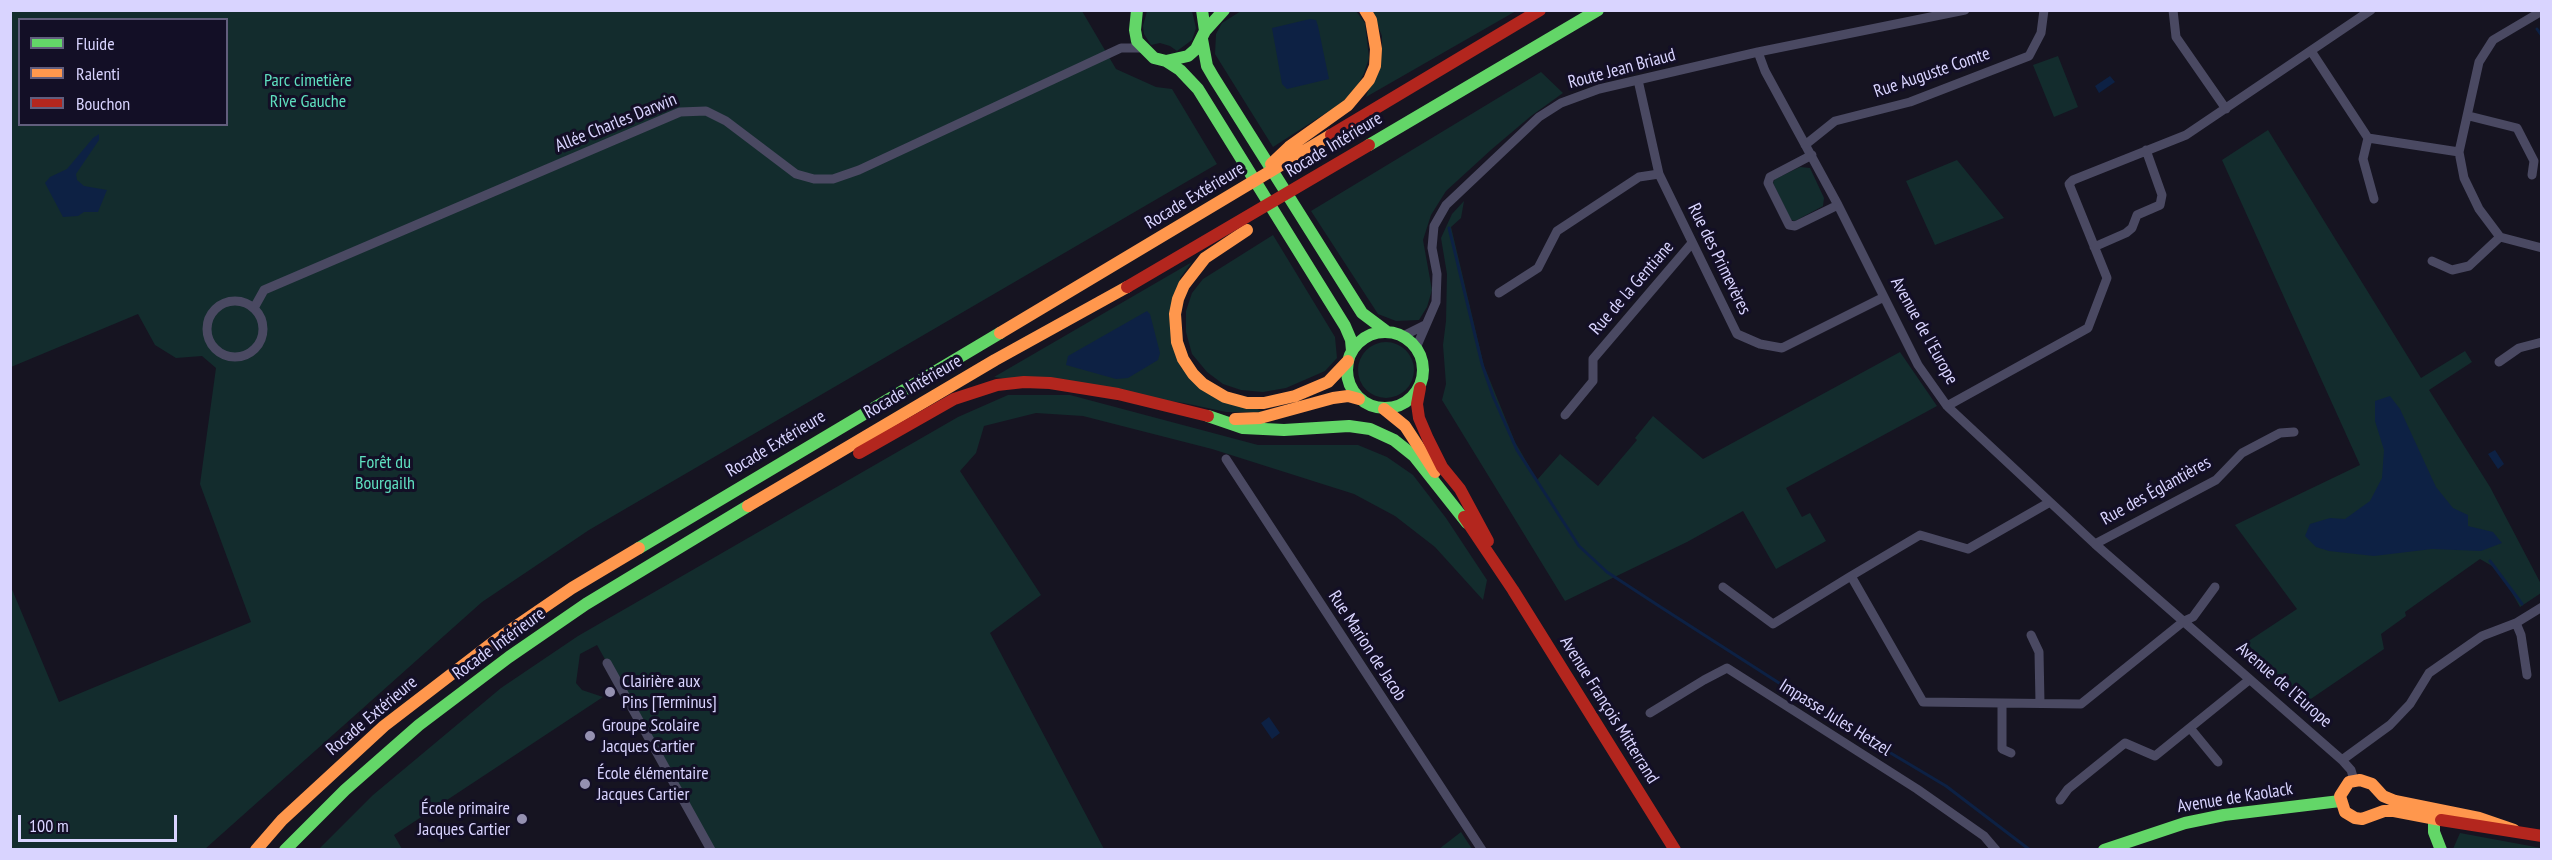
<!DOCTYPE html>
<html>
<head>
<meta charset="utf-8">
<style>
  body { margin:0 }
  #map { position:relative; width:2552px; height:860px; overflow:hidden; background:#161421; font-family:"PT Sans Narrow",sans-serif }
  canvas { display:block }
  .frame { position:absolute; inset:0; border:12px solid #d9d4ff; pointer-events:none }
  .legend { position:absolute; left:18px; top:18px; width:210px; height:108px; box-sizing:border-box; background:#130f26; border:2px solid #625e7d; margin:0; padding:8px 10px; list-style:none; font-size:18px; color:#d9d4ff }
  .legend li { display:flex; align-items:center; gap:12px; height:30px }
  .legend b { width:30px; border:2px solid #625e7d }
  .scale { position:absolute; left:18px; top:815px; width:159px; height:27px; box-sizing:border-box; border:3px solid #d9d4ff; border-top:0; padding-left:8px; font-size:18px; line-height:21px; white-space:nowrap; color:#d9d4ff; -webkit-text-stroke:4px #130f26; paint-order:stroke }
</style>
</head>
<body>
<div id="map">
<canvas width="2552" height="860"></canvas>
<div class="frame"></div>
<ul class="legend">
<li><b style="height:8px;background:#63d668"></b>Fluide</li>
<li><b style="height:8px;background:#ff974d"></b>Ralenti</li>
<li><b style="height:8px;background:#b3261e"></b>Bouchon</li>
</ul>
<div class="scale">100 m</div>
</div>
<script>
const g = document.querySelector('canvas').getContext('2d');
g.lineJoin = 'round';
function fillPath(path, color) {
  g.fillStyle = color;
  g.fill(path, 'evenodd');
}
function poly(rows) {
  const path = new Path2D();
  for (const r of rows) {
    if (r.length === 3) {
      path.moveTo(r[0] + r[2], r[1]);
      path.arc(r[0], r[1], r[2], 0, 2 * Math.PI);
      continue;
    }
    path.moveTo(r[0], r[1]);
    for (let i = 2; i < r.length; i += 2) path.lineTo(r[i], r[i + 1]);
  }
  return path;
}
function trace(path, color, width, dash) {
  g.strokeStyle = color;
  g.lineWidth = width;
  g.lineCap = dash ? 'butt' : 'round';
  g.setLineDash(dash || []);
  g.stroke(path);
}
function label(font, color, halo, rows, align = 'center') {
  g.font = font + ' "PT Sans Narrow",sans-serif';
  g.lineWidth = 6;
  g.setLineDash([]);
  g.textBaseline = 'middle';
  g.strokeStyle = halo;
  g.fillStyle = color;
  for (const [text, x, y, turn = 0] of rows) {
    g.save();
    g.translate(x, y);
    g.rotate((+turn || 0) * Math.PI / 180);
    g.textAlign = isNaN(turn) ? turn : align;
    if (halo) g.strokeText(text, 0, 0);
    g.fillText(text, 0, 0);
    g.restore();
  }
}
const green = poly([
  [10,11,1082,11,1116,69,1156,87,1172,89,1217,164,589,530,482,602,205,849,11,849,11,587,59,702,251,622,200,484,216,368,202,356,176,358,155,345,138,314,11,367],
  [20,20,226,20,226,124,20,124],
  [1147,11,1192,11,1196,28,1192,40,1177,51,1170,46,1160,43,1151,45,1144,34,1143,26],
  [1241,11,1356,11,1365,23,1369,58,1364,73,1357,87,1343,102,1273,147,1215,54,1216,34,1222,23],
  [1372,11,1516,11,1366,97,1382,50,1382,36],
  [2058,56,2078,107,2054,117,2033,65],
  [1541,72,1563,93,1531,116,1492,149,1446,191,1431,215,1423,240,1432,290,1427,307,1419,320,1396,321,1378,314,1311,211],
  [2268,130,2421,378,2465,351,2472,362,2429,390,2490,487,2541,584,2541,593,2520,607,2507,584,2492,566,2480,559,2405,612,2406,616,2381,634,2384,649,2299,707,2235,650,2297,609,2235,525,2360,465,2222,160],
  [1957,160,2004,218,1935,245,1906,181],
  [1800,167,1810,168,1824,198,1823,206,1795,221,1791,220,1773,183,1775,179],
  [1464,201,1461,218,1451,227,1484,366,1515,442,1537,480,1560,454,1598,486,1637,440,1635,438,1653,416,1703,459,1900,352,1937,406,1786,488,1802,517,1810,513,1826,541,1776,569,1743,511,1687,542,1565,601,1442,400,1446,384,1443,345,1446,321,1447,274,1441,238,1452,214],
  [1273,235,1335,337,1337,358,1325,371,1286,388,1263,392,1241,390,1223,384,1207,372,1192,354,1186,332,1186,311,1192,293,1203,279],
  [1192,262,1180,278,1181,368,1263,412,1226,412,1184,403,994,377],
  [1386,370,28],
  [1008,395,1070,395,1258,445,1358,445,1387,457,1413,475,1446,518,1487,580,1483,600,1435,547,1395,516,1354,494,1212,449,1083,416,1036,413,984,426,976,453,960,471,1041,595,990,633,1104,849,711,849,597,645,580,654,576,683,582,690,603,697,394,835,402,849,318,850,373,795,501,688,578,636,958,417],
  [1461,832,1472,849,1439,849],
  [2460,833,2541,848,2541,849,2453,849]
]);
const water = poly([
  [1310,19,1316,20,1318,26,1329,79,1287,89,1282,84,1272,28],
  [2110,76,2115,82,2099,93,2095,86],
  [99,134,99,140,76,174,77,180,84,186,107,190,98,212,84,212,78,216,63,217,45,183,50,177,67,169,93,138],
  [1147,311,1150,314,1160,353,1158,360,1128,378,1116,379,1066,365,1068,356],
  [2390,396,2400,409,2436,487,2453,508,2468,515,2468,526,2493,532,2502,543,2481,551,2432,549,2374,556,2329,551,2316,547,2305,536,2310,524,2330,518,2345,519,2370,501,2382,478,2384,450,2375,421,2375,401],
  [2495,450,2504,464,2498,469,2488,454],
  [1269,717,1280,733,1272,739,1261,723]
]);
const stream = poly([
  [2537,29,2542,36],
  [1449,228,1482,364,1493,396,1517,450,1579,546,1607,572,1659,606,1857,733,1946,786,2030,850],
  [2490,561,2522,604]
]);
const street = poly([
  [2173,10,2176,37,2226,109],
  [2542,11,2493,40,2479,62,2459,152,2464,178,2479,209,2500,237,2542,248],
  [2311,51,2368,138,2459,152],
  [1758,52,1765,71,1838,205,1918,365,1947,406,2095,544,2342,760,2351,770,2354,780],
  [1638,80,1659,174,1737,334,1760,344,1782,348,1884,297],
  [2469,116,2517,128,2534,161,2532,175],
  [2368,138,2363,159,2374,199],
  [1805,145,1835,121,1910,102,2029,56,2041,33,2044,10],
  [1812,155,1770,177,1768,183,1789,225,1795,226,1838,205],
  [2094,247,2126,233,2132,228,2137,215,2160,205,2162,195,2146,150],
  [2432,261,2452,270,2469,266,2500,237],
  [1499,293,1538,268,1557,231,1639,177,1659,174],
  [235,329,28],
  [254,308,264,290,680,112,706,111,726,121,796,174,814,179,833,179,859,170,1121,48,1143,48],
  [1403,336,1425,325],
  [1416,348,1436,302,1437,274,1432,248,1434,226,1446,205,1539,117,1561,103,1599,89,1758,52,1965,10],
  [2499,362,2519,348,2542,342],
  [1947,406,2088,328,2107,278,2069,184,2073,180,2186,135,2371,10],
  [1565,415,1593,381,1593,359,1692,243],
  [1226,459,1482,850],
  [2050,502,1968,549,1920,535,1851,576,1923,702,2081,704,2184,621,2193,617,2215,587],
  [2095,544,2216,480,2242,453,2280,433,2294,432],
  [1723,587,1773,624,1851,576],
  [2516,623,2521,635,2527,675],
  [2031,635,2039,652,2040,703],
  [607,663,711,850],
  [2002,703,2002,749,2011,753],
  [1650,713,1704,680,1727,668,1917,789,1984,836,1996,850],
  [2190,728,2218,762],
  [2342,760,2390,725,2410,704,2429,673,2482,636,2516,623,2542,607],
  [2060,800,2068,789,2125,743,2155,756,2249,680]
]);
const fast = poly([
  [1137,10,1135,30,1137,41,1154,58,1166,61,1180,70,1198,89,1345,326,1351,340,1352,351],
  [1205,31,1224,10],
  [1202,39,1207,66,1214,78,1362,313,1386,331],
  [1166,61,1188,56,1196,49,1205,31,1202,10],
  [1369,145,1598,10],
  [1385,370,38],
  [1208,416,1243,428,1284,430,1349,426,1370,429,1394,440,1414,456,1467,523],
  [639,548,1000,333],
  [2429,815,2434,819,2434,832,2441,850],
  [285,850,345,790,419,725,509,657,586,604,748,506],
  [2104,850,2185,823,2224,815,2340,801]
]);
const slow = poly([
  [1271,164,1289,147,1348,105,1369,80,1375,66,1376,49,1371,20,1365,10],
  [1247,230,1205,258,1184,285,1178,299,1175,314,1177,342,1183,359,1193,374,1203,384,1225,397,1247,403,1264,403,1295,396,1328,382,1348,361],
  [1000,333,1331,135],
  [1384,409,1405,426,1435,472],
  [1235,419,1260,418,1333,398,1348,396,1359,399],
  [748,506,995,360,1127,287],
  [2441,820,2394,811,2384,811,2362,819,2355,818,2345,812,2340,796,2349,782,2360,780,2372,784,2383,796,2395,801,2479,818,2514,830],
  [256,850,282,820,384,726,496,640,572,588,639,548]
]);
const jam = poly([
  [1331,135,1540,10],
  [1127,287,1369,145],
  [1420,388,1417,404,1419,418,1428,439,1442,467,1460,489,1488,541],
  [859,453,954,399,997,385,1024,382,1050,383,1118,394,1208,416],
  [1464,517,1513,590,1675,850],
  [2441,820,2542,836]
]);
const markers = [
  [610,692,6,"#9591b1"],
  [590,736,6,"#9591b1"],
  [585,784,6,"#9591b1"],
  [522,819,6,"#9591b1"]
];
const streetNames = [
  ["Route Jean Briaud",1622,69,-15],
  ["Rue Auguste Comte",1932,73,-19],
  ["Allée Charles Darwin",616,123,-22],
  ["Rocade Intérieure",1334,145,-31],
  ["Rocade Extérieure",1195,196,-31],
  ["Rue des Primevères",1719,259,64],
  ["Rue de la Gentiane",1632,288,-49],
  ["Avenue de l'Europe",1924,331,61],
  ["Rocade Intérieure",913,387,-30],
  ["Rocade Extérieure",776,444,-31],
  ["Rue des Églantières",2156,491,-29],
  ["Rocade Intérieure",499,644,-36],
  ["Rue Marion de Jacob",1367,646,57],
  ["Avenue de l'Europe",2284,685,41],
  ["Avenue François Mitterrand",1609,710,58],
  ["Rocade Extérieure",372,716,-40],
  ["Impasse Jules Hetzel",1835,718,32],
  ["Avenue de Kaolack",2235,798,-9]
];
const parkNames = [
  ["Parc cimetière",308,81],
  ["Rive Gauche",308,102],
  ["Forêt du",385,463],
  ["Bourgailh",385,484]
];
const poiNames = [
  ["Clairière aux",622,682],
  ["Pins [Terminus]",622,703],
  ["Groupe Scolaire",602,726],
  ["Jacques Cartier",602,747],
  ["École élémentaire",597,774],
  ["Jacques Cartier",597,795],
  ["École primaire",510,809,"right"],
  ["Jacques Cartier",510,830,"right"]
];
fillPath(green, '#132c2d');
fillPath(water, '#0d2144');
trace(stream, '#0d2144', 3);
trace(street, '#4a4962', 9);
trace(fast, '#63d668', 12);
trace(slow, '#ff974d', 12);
trace(jam, '#b3261e', 12);
for (const [x, y, r, color] of markers) {
  const dot = new Path2D();
  dot.arc(x, y, r, 0, 2 * Math.PI);
  g.fillStyle = color;
  g.fill(dot);
  trace(dot, '#130f26', 2);
}
label('18px', '#d9d4ff', '#130f26', streetNames);
label('18px', '#5fe0c0', '#130f26', parkNames);
label('18px', '#d9d4ff', '#130f26', poiNames, 'left');
</script>
</body>
</html>
